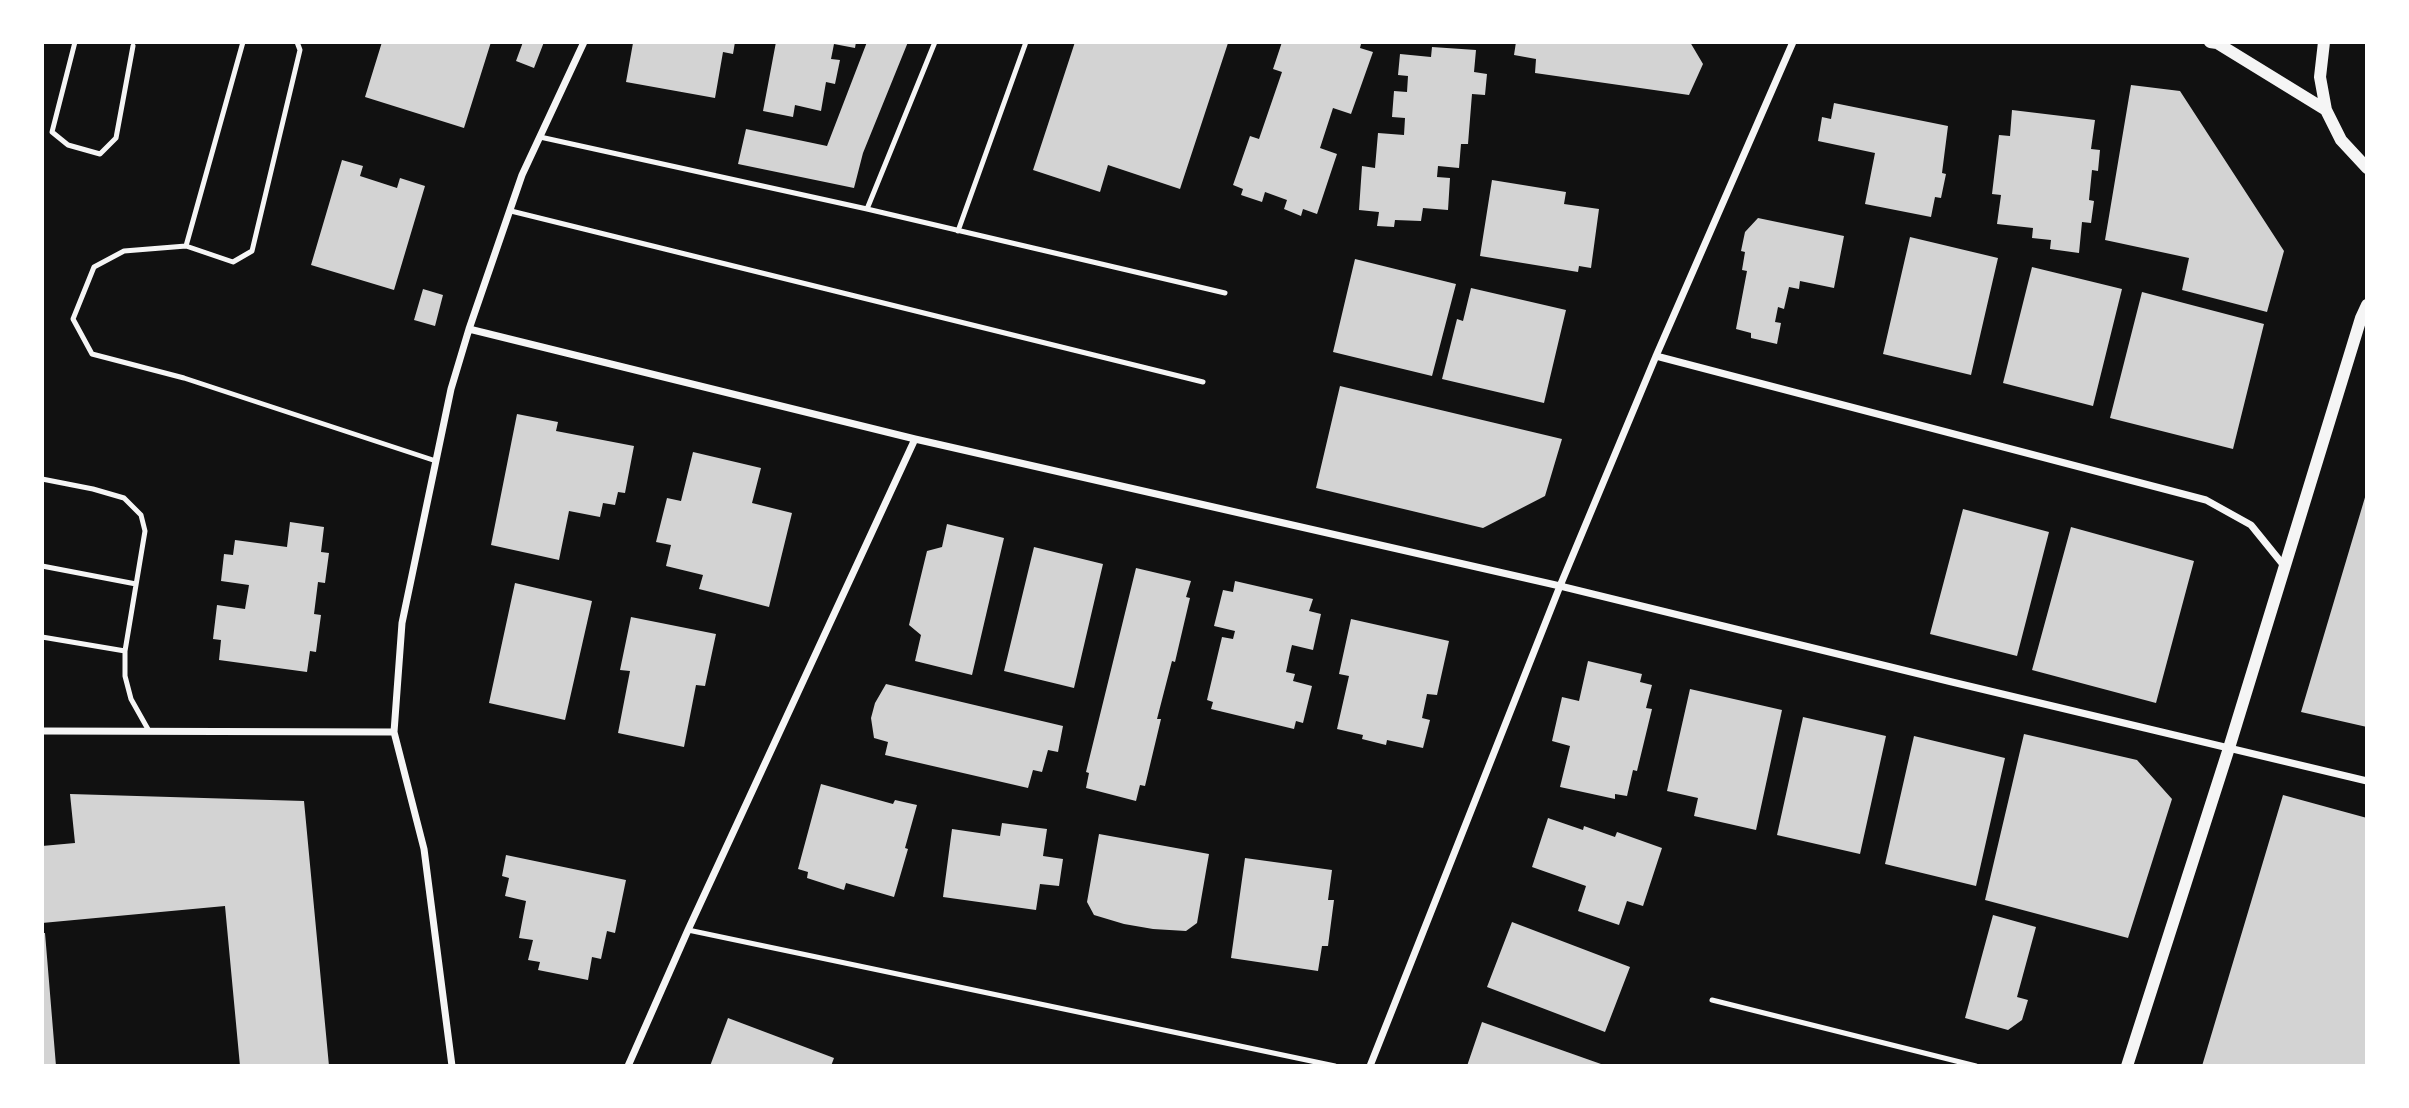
<!DOCTYPE html>
<html>
<head>
<meta charset="utf-8">
<style>
  body { margin:0 }
  #map { position:relative; width:2409px; height:1108px; overflow:hidden; background:#111; font-family:Commissioner,sans-serif }
  canvas { display:block }
  .frame { position:absolute; inset:0; border:44px solid #fff; pointer-events:none }
</style>
</head>
<body>
<div id="map">
<canvas width="2409" height="1108"></canvas>
<div class="frame"></div>
</div>
<script>
const g = document.querySelector('canvas').getContext('2d');
g.lineJoin = 'round';
function fillPath(path, color) {
  g.fillStyle = color;
  g.fill(path, 'evenodd');
}
function poly(rows) {
  const path = new Path2D();
  for (const r of rows) {
    path.moveTo(r[0], r[1]);
    for (let i = 2; i < r.length; i += 2) path.lineTo(r[i], r[i + 1]);
  }
  return path;
}
function trace(path, color, width, dash) {
  g.strokeStyle = color;
  g.lineWidth = width;
  g.lineCap = dash ? 'butt' : 'round';
  g.setLineDash(dash || []);
  g.stroke(path);
}
const building = poly([
  [382,42,491,42,464,128,365,97],
  [523,42,544,42,534,68,516,61],
  [639,42,735,42,733,54,723,52,715,98,626,82,633,43],
  [776,42,856,42,855,48,834,44,831,59,840,60,835,84,826,82,821,111,795,105,793,117,763,111],
  [867,42,908,42,863,153,854,188,738,164,746,129,827,146],
  [1075,42,1228,43,1180,189,1108,165,1100,192,1033,170],
  [1282,42,1355,42,1361,44,1360,48,1373,52,1351,114,1333,108,1320,148,1337,154,1317,214,1303,209,1301,216,1284,209,1287,200,1265,192,1262,202,1241,195,1243,189,1233,185,1250,136,1259,139,1282,72,1273,69],
  [1516,42,1690,42,1703,64,1689,95,1535,73,1536,59,1514,55],
  [1432,47,1476,50,1474,72,1487,74,1485,95,1472,94,1468,144,1461,144,1459,168,1438,166,1437,177,1450,178,1448,210,1423,208,1421,221,1395,220,1394,227,1377,226,1379,212,1359,210,1362,166,1375,168,1378,133,1404,135,1405,118,1392,117,1394,91,1407,92,1408,76,1398,75,1400,54,1431,57],
  [2131,85,2180,91,2284,251,2267,312,2182,290,2189,258,2105,240],
  [1834,103,1948,126,1942,173,1946,174,1941,198,1935,197,1931,217,1865,204,1875,153,1818,141,1822,117,1831,119],
  [2012,110,2095,120,2091,149,2100,150,2098,171,2092,170,2089,200,2094,201,2091,223,2082,222,2079,253,2050,249,2051,240,2032,238,2033,228,1997,224,2001,195,1992,194,1999,135,2010,136],
  [342,160,363,166,360,176,397,188,400,178,425,186,394,290,311,265],
  [1492,180,1566,192,1564,204,1599,209,1591,268,1579,266,1578,272,1480,256],
  [1758,218,1844,236,1834,288,1800,281,1799,289,1789,287,1784,309,1778,307,1775,322,1781,323,1777,344,1751,338,1751,333,1736,329,1747,271,1742,270,1745,252,1741,251,1745,232],
  [1910,237,1998,258,1971,375,1883,354],
  [1355,259,1456,284,1432,376,1333,352],
  [2032,267,2122,289,2093,406,2003,383],
  [1471,288,1566,310,1544,403,1442,379,1457,319,1463,321],
  [423,289,443,295,435,326,414,320],
  [2142,292,2264,324,2233,449,2110,418],
  [1340,386,1562,439,1545,496,1483,528,1316,488],
  [517,414,558,422,556,431,634,446,625,493,618,492,615,505,603,503,600,517,569,511,559,560,491,545],
  [693,452,761,468,752,503,792,513,769,607,699,589,703,575,666,566,671,545,656,542,667,498,681,501],
  [2366,494,2367,494,2367,727,2301,712],
  [1963,509,2049,532,2017,656,1930,634],
  [290,522,324,527,321,552,329,553,325,583,318,582,314,614,321,615,316,652,310,651,307,672,219,660,221,640,213,639,217,605,245,609,249,585,221,581,224,554,233,555,235,540,287,547],
  [947,524,1004,538,972,675,915,661,921,635,909,625,927,551,942,547],
  [2071,527,2194,561,2156,703,2032,670],
  [1034,547,1103,564,1074,688,1004,671],
  [1136,568,1191,581,1186,597,1190,598,1175,662,1172,661,1157,719,1161,719,1145,786,1140,785,1136,801,1086,788,1089,773,1086,772],
  [1235,581,1313,599,1309,611,1321,614,1313,650,1292,645,1290,653,1286,672,1295,674,1293,681,1312,686,1303,723,1296,721,1294,729,1211,709,1213,702,1207,700,1222,637,1233,639,1235,631,1214,626,1223,590,1233,592],
  [515,583,592,601,565,720,489,703],
  [631,617,716,634,705,686,696,685,684,747,618,733,630,671,620,670],
  [1351,619,1449,641,1437,695,1427,694,1422,718,1430,720,1423,748,1387,740,1386,745,1362,739,1363,735,1337,729,1349,676,1339,674],
  [1588,661,1642,674,1640,682,1652,685,1646,708,1652,709,1637,771,1633,770,1627,796,1615,794,1615,799,1560,787,1570,746,1552,741,1562,697,1579,701],
  [886,684,1063,726,1058,752,1048,750,1042,772,1033,770,1028,788,885,755,888,742,874,738,871,718,875,703],
  [1690,689,1782,710,1756,830,1694,816,1698,798,1667,791],
  [1803,717,1886,736,1860,854,1777,835],
  [2024,734,2137,760,2172,799,2128,938,1985,900],
  [1914,736,2005,758,1976,886,1885,864],
  [821,784,893,804,895,800,917,805,905,848,908,849,894,897,846,883,844,890,807,878,808,872,798,869],
  [70,794,304,801,329,1066,240,1066,225,906,42,923,42,846,75,843],
  [2283,795,2367,818,2367,1066,2202,1066],
  [1548,818,1583,830,1584,826,1615,837,1617,832,1662,848,1643,906,1627,901,1619,925,1578,911,1586,886,1532,867],
  [1002,823,1047,829,1043,856,1063,859,1059,886,1040,884,1036,910,943,897,952,829,1000,836],
  [1099,834,1209,854,1197,923,1186,931,1153,929,1124,924,1094,915,1087,902],
  [506,855,626,880,615,933,607,931,601,959,592,957,588,980,538,970,540,962,528,960,533,940,519,938,526,901,505,896,509,878,502,876],
  [1245,858,1332,870,1328,900,1334,900,1328,946,1322,946,1318,971,1231,958],
  [1993,915,2036,927,2017,997,2028,1000,2022,1020,2008,1030,1965,1018],
  [1512,922,1630,967,1605,1032,1487,987],
  [42,933,45,933,56,1066,42,1066],
  [728,1018,834,1058,831,1066,710,1066],
  [1482,1022,1601,1064,1601,1066,1467,1066]
]);
const service = poly([
  [75,42,52,132,68,145,100,154,116,138,133,46],
  [297,42,300,50,252,251,233,262,186,246,124,251,94,267,73,319,92,354,184,378,436,461],
  [540,137,867,209,1225,293],
  [867,209,935,42],
  [511,211,1203,382],
  [958,231,1026,42],
  [186,246,243,42],
  [42,479,93,489,124,498,141,515,145,531,125,651,125,676,131,699,149,731],
  [42,566,136,584],
  [42,637,125,651],
  [688,930,1335,1066],
  [1712,1000,1976,1066]
]);
const minor = poly([
  [469,329,915,439,1560,586,1952,682,2367,781],
  [1656,356,2206,500,2251,525,2285,567],
  [42,731,394,732],
  [452,1066,424,849,394,732,402,623,451,389,469,329,522,175,584,42],
  [628,1066,688,930,915,439],
  [1370,1066,1560,586,1656,356,1793,42]
]);
const tertiary = poly([
  [2210,42,2217,43,2326,110],
  [2324,42,2320,77,2326,110,2341,140,2367,168],
  [2127,1066,2229,748,2361,318,2367,305]
]);
fillPath(building, '#d3d3d3');
trace(service, '#f5f5f5', 5);
trace(minor, '#f5f5f5', 7);
trace(tertiary, '#f5f5f5', 12);
</script>
</body>
</html>
